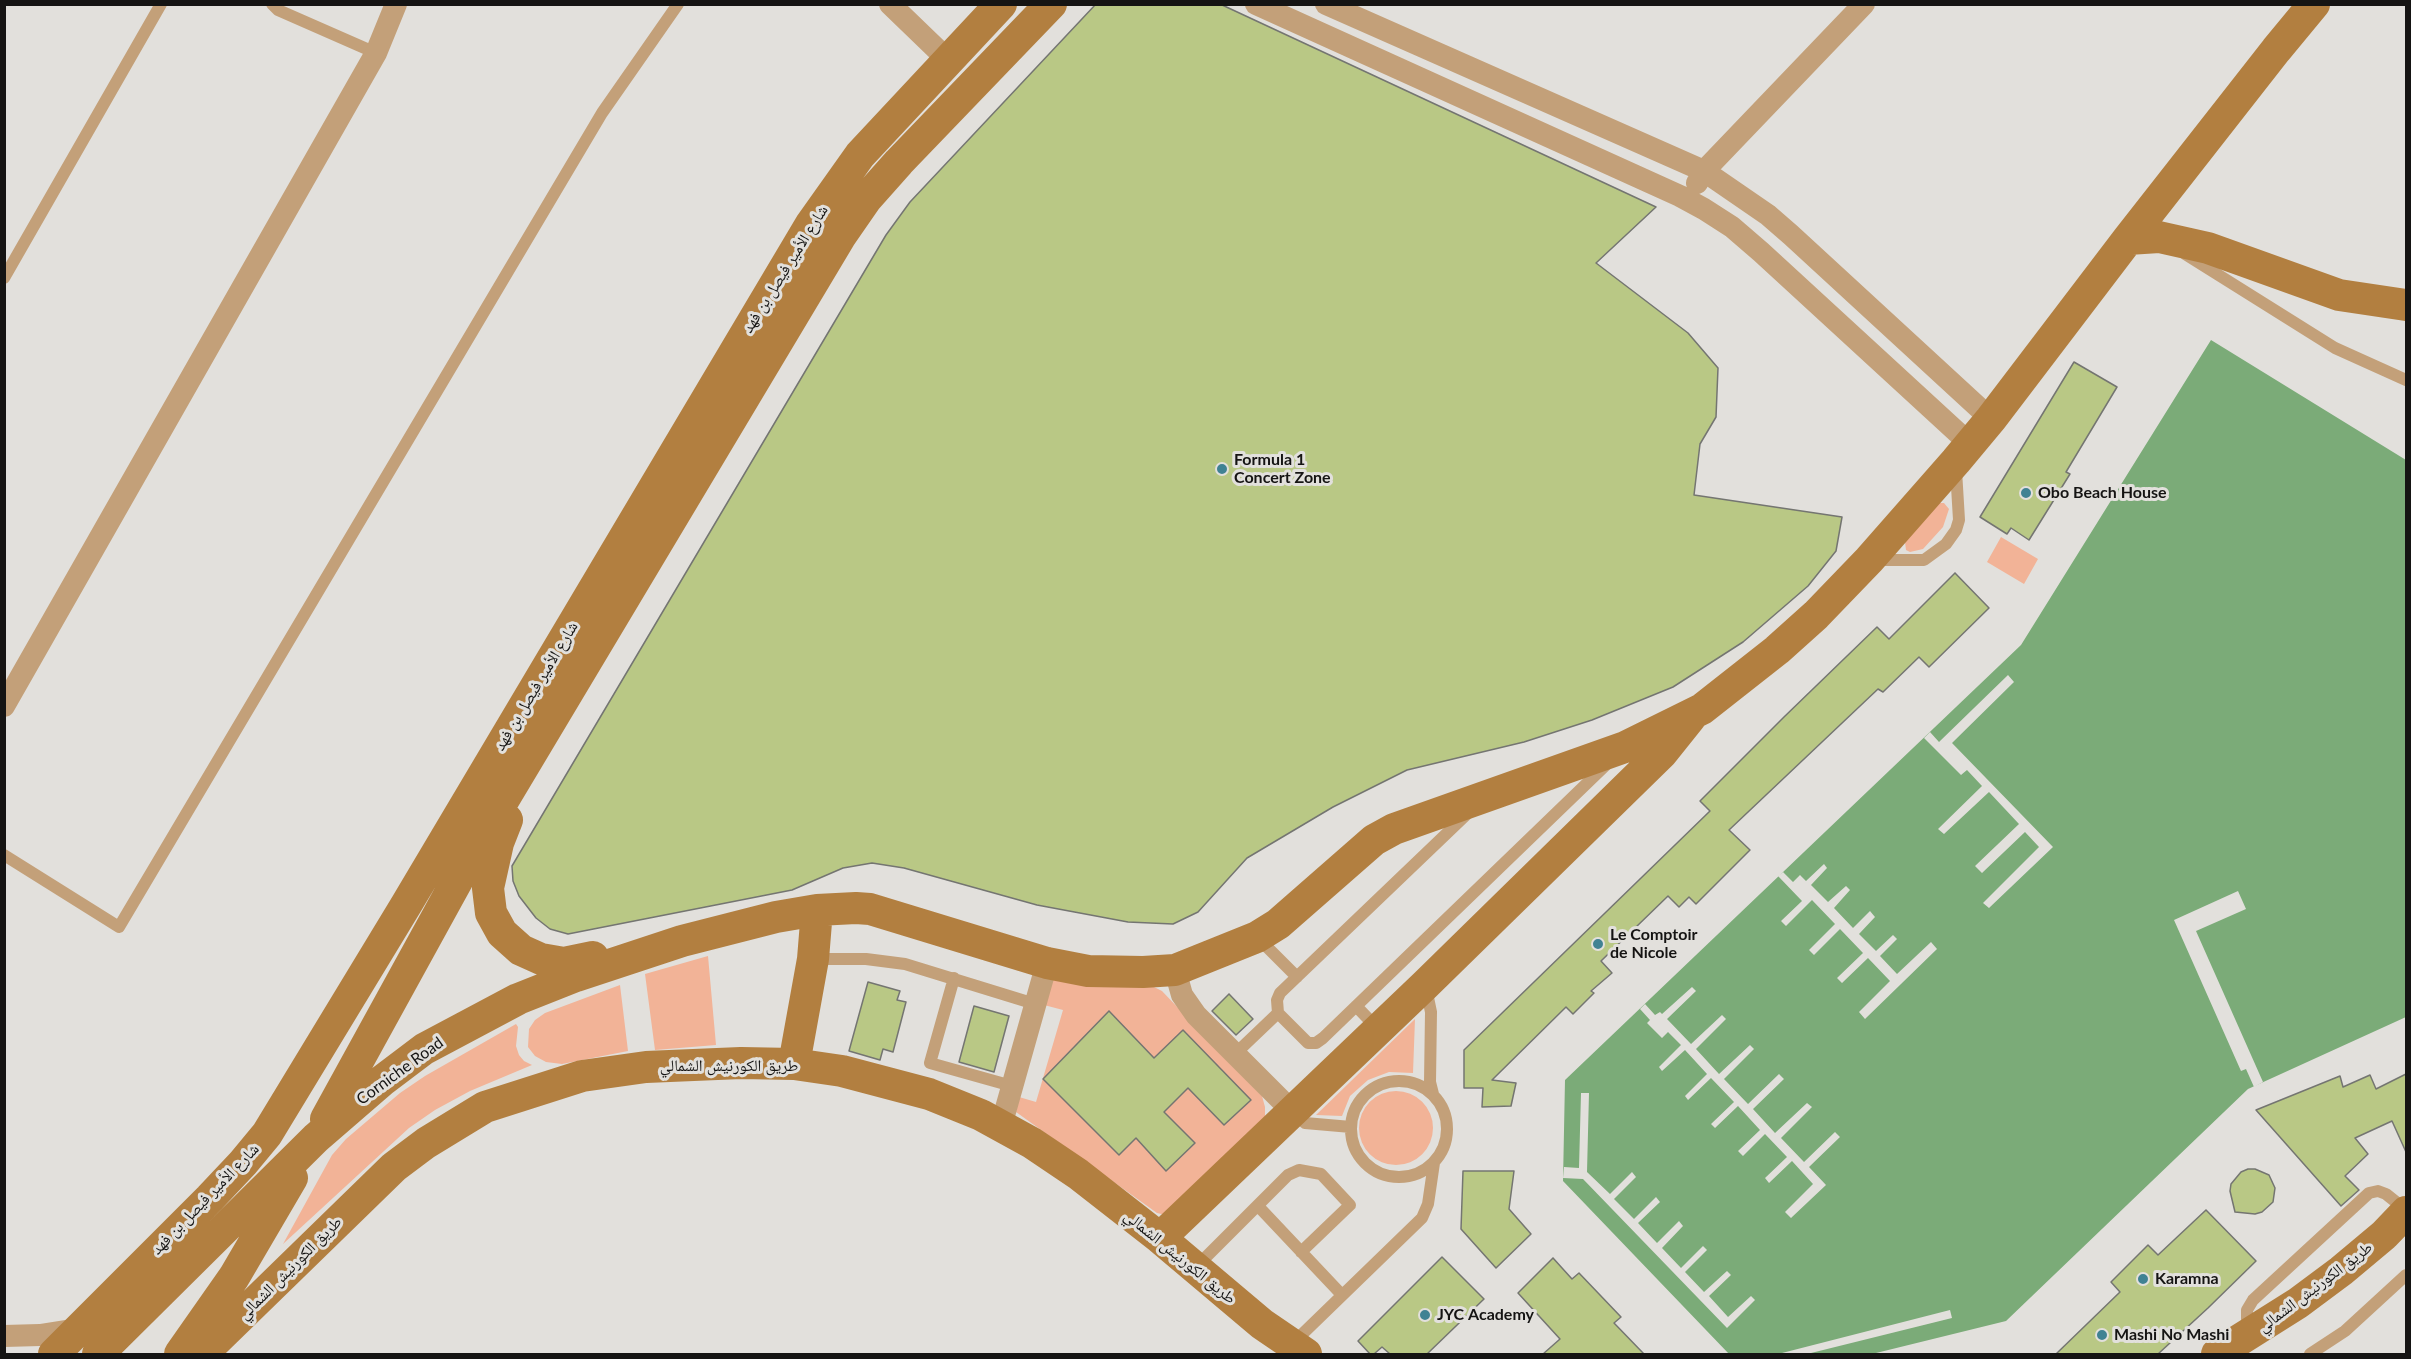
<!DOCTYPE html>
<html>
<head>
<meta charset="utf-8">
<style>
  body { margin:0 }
  #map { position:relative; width:2411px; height:1359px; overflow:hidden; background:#e2e0dc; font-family:Lato,sans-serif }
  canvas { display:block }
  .frame { position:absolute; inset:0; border:6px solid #151413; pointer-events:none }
</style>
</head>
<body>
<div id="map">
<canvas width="2411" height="1359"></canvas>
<div class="frame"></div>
</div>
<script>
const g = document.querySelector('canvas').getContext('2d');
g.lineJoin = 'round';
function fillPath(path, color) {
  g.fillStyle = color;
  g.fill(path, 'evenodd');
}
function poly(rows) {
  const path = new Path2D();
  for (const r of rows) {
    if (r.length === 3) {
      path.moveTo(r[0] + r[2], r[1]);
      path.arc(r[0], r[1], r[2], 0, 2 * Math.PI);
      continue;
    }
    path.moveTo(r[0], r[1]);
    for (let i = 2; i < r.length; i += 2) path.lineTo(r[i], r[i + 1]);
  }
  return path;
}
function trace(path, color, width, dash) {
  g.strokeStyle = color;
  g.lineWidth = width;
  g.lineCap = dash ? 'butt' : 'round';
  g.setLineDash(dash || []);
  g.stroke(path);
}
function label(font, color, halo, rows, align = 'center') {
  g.font = font + ' Lato,"Noto Naskh Arabic",sans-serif';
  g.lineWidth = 6;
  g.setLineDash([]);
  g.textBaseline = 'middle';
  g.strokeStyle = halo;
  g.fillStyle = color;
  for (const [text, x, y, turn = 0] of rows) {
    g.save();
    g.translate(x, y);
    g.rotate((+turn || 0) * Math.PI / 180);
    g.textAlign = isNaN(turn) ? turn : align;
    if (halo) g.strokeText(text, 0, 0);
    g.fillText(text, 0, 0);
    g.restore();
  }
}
const green = poly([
  [1939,503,1944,503,1949,509,1943,527,1923,549,1910,552,1906,550,1905,542],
  [2001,537,2038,559,2024,584,1987,562],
  [708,956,716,1045,655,1050,645,974],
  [1055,979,1152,986,1162,991,1262,1096,1265,1107,1265,1119,1166,1215,1157,1213,1016,1112,1019,1097,1036,1102,1063,1010,1044,1005,1050,982],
  [620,985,628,1051,562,1064,546,1062,535,1056,528,1047,529,1029,535,1020,545,1013],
  [1415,1019,1413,1073,1389,1072,1368,1080,1350,1096,1342,1116,1316,1115],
  [516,1024,518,1027,516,1046,519,1055,524,1061,532,1065,470,1091,435,1110,409,1128,283,1244,332,1155,346,1139,400,1093,425,1076],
  [1396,1128,37]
]);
const water = poly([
  [2211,340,2406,460,2406,1017,2248,1089,2006,1321,1872,1354,1729,1354,1563,1181,1565,1080,2021,645]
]);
const pier = poly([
  [2008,675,2014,682,1952,743,2053,847,1989,908,1983,903,2039,847,2025,832,1982,873,1975,866,2019,824,1989,792,1944,834,1938,829,1982,786,1967,770,1961,775,1924,738,1930,732,1939,742],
  [1824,864,1827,868,1811,885,1828,902,1846,886,1850,890,1834,908,1853,928,1870,911,1875,917,1859,934,1876,951,1893,935,1897,939,1880,956,1897,974,1931,942,1937,949,1865,1019,1859,1012,1890,981,1868,958,1842,983,1837,978,1863,953,1840,929,1814,955,1809,950,1835,924,1812,900,1786,926,1781,921,1802,901,1778,876,1783,872,1793,882,1800,875,1806,881],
  [2238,891,2246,909,2196,931,2263,1082,2254,1087,2246,1069,2241,1071,2174,920],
  [1692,987,1696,991,1667,1019,1691,1044,1722,1015,1726,1019,1696,1049,1719,1074,1750,1045,1754,1049,1724,1079,1748,1104,1779,1074,1784,1079,1753,1109,1775,1133,1807,1103,1812,1107,1781,1138,1804,1162,1835,1132,1840,1137,1809,1167,1826,1185,1791,1218,1785,1212,1813,1184,1792,1161,1769,1183,1765,1178,1787,1157,1765,1134,1743,1156,1738,1151,1760,1130,1738,1106,1715,1128,1711,1124,1734,1102,1711,1078,1688,1100,1685,1096,1707,1074,1685,1050,1662,1071,1659,1067,1681,1045,1668,1032,1662,1038,1647,1023,1650,1020,1640,1009,1645,1004,1655,1015,1660,1012,1662,1014],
  [1581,1093,1589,1093,1587,1172,1610,1194,1632,1172,1636,1177,1614,1199,1634,1219,1656,1197,1660,1202,1638,1223,1657,1243,1679,1221,1683,1226,1662,1248,1681,1268,1703,1246,1707,1250,1685,1272,1704,1292,1727,1271,1731,1275,1709,1296,1728,1317,1751,1296,1755,1300,1727,1328,1583,1179,1563,1178,1564,1167,1579,1168],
  [1950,1310,1952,1318,1807,1354,1783,1354,1782,1353]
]);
const building = poly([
  [1096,4,1220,4,1656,207,1596,263,1688,333,1718,368,1716,417,1700,444,1694,495,1842,517,1836,551,1808,586,1743,642,1673,687,1592,720,1524,742,1407,770,1333,807,1247,858,1198,912,1173,924,1128,922,1037,905,904,868,872,863,843,868,792,890,568,934,550,929,536,918,519,896,513,881,512,866,886,235,910,202,1096,4],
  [2074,362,2117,387,2066,472,2070,474,2029,540,2011,528,2007,534,1980,517,2074,362],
  [1955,573,1989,608,1929,667,1919,657,1883,692,1878,689,1729,830,1750,850,1696,904,1689,897,1679,907,1668,896,1601,961,1612,973,1591,991,1594,993,1573,1014,1566,1007,1492,1080,1516,1083,1511,1106,1482,1107,1483,1088,1464,1088,1464,1050,1710,811,1700,801,1784,717,1877,627,1889,639,1955,573],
  [868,982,900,991,897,1000,906,1002,893,1052,883,1049,880,1060,849,1051,868,982],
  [1229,994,1253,1019,1236,1035,1212,1011,1229,994],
  [974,1006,1009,1016,994,1072,959,1062,974,1006],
  [1109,1011,1154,1058,1183,1030,1251,1100,1224,1125,1188,1088,1164,1112,1195,1143,1166,1171,1136,1138,1119,1155,1043,1079,1109,1011],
  [2406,1074,2406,1152,2392,1121,2355,1138,2368,1154,2345,1176,2359,1190,2341,1206,2256,1110,2340,1076,2343,1087,2370,1075,2376,1089,2406,1074],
  [2248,1169,2255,1169,2269,1175,2275,1188,2273,1202,2262,1212,2255,1214,2235,1212,2230,1191,2231,1184,2241,1172,2248,1169],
  [1463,1171,1514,1171,1509,1209,1531,1234,1496,1268,1461,1229,1463,1171],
  [2206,1210,2256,1261,2208,1308,2158,1354,2056,1354,2120,1292,2111,1282,2148,1245,2158,1255,2206,1210],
  [1442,1257,1484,1299,1427,1354,1390,1354,1382,1347,1374,1354,1370,1354,1358,1341,1442,1257],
  [1553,1258,1572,1279,1579,1273,1621,1317,1614,1323,1644,1354,1543,1354,1560,1339,1518,1293,1553,1258]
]);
const service = poly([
  [272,4,278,10,376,53],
  [2185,254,2335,348,2406,380],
  [4,278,161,4],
  [1873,560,1924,560,1946,544,1956,530,1959,520,1956,470],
  [1467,814,1280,993,1277,1000,1278,1013,1308,1043,1316,1043,1323,1038,1609,762],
  [4,855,119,927,602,113,678,4],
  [1258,938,1297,977],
  [814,959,866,959,905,964,1035,1004],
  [954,978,930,1063,1012,1086],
  [1426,988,1431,1012,1430,1082,1433,1094],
  [1356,1006,1378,1029],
  [1235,1054,1278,1013],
  [1399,1129,48],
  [1294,1112,1305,1123,1351,1127],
  [1258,1206,1342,1295],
  [1195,1268,1288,1175,1299,1170,1321,1174,1350,1205,1301,1252],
  [2253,1331,2247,1319,2247,1310,2253,1300,2369,1193,2378,1191,2386,1194,2406,1210],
  [1292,1344,1422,1218,1428,1204,1434,1163],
  [2310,1354,2345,1331,2406,1275]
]);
const minor = poly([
  [890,4,949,61],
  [1256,4,1680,196,1704,209,1732,227,1761,252,1970,444],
  [1326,4,1704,171,1768,215,1791,235,1991,419],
  [1697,183,1704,171,1864,4],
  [4,706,376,53,396,4],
  [1175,970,1182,995,1196,1015,1293,1112],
  [1001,1126,1047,963],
  [4,1336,40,1335,78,1329]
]);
const secondary = poly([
  [2128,239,2159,237,2208,248,2339,295,2406,305],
  [507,820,498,843,488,888,491,913,502,933,521,950,541,959,564,963,593,957],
  [794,1064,813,959,817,910],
  [326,1119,480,839,840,237,867,198,899,162,1051,4],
  [1160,1238,1425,985,1662,753,1690,718],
  [54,1354,210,1198,243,1163,267,1134,406,905,811,224,860,155,1001,4],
  [98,1354,316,1138,383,1080,424,1049,518,999,576,976,682,941,776,917,817,910,856,908,870,909,1047,963,1088,971,1143,972,1175,970,1257,937,1278,924,1374,840,1394,829,1625,747,1702,709,1777,650,1816,615,1869,560,1956,461,1991,419,2128,239,2276,50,2314,4],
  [180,1354,234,1277,292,1178],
  [202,1354,394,1167,426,1143,485,1107,582,1076,646,1067,741,1063,794,1064,842,1071,929,1094,981,1115,1032,1143,1078,1174,1160,1238,1262,1324,1306,1354],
  [2217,1354,2298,1303,2341,1271,2384,1235,2406,1212]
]);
const markers = [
  [1222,469,6,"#408293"],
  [2026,493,6,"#408293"],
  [1598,944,6,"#408293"],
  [2143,1279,6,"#408293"],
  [1425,1315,6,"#408293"],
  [2102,1335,6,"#408293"]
];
const streetNames = [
  ["شارع الأمير فيصل بن فهد",785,269,-58],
  ["شارع الأمير فيصل بن فهد",536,686,-59],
  ["طريق الكورنيش الشمالي",729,1066],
  ["Corniche Road",400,1071,-36],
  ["شارع الأمير فيصل بن فهد",205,1199,-46],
  ["طريق الكورنيش الشمالي",1180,1257,39],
  ["طريق الكورنيش الشمالي",290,1268,-45],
  ["طريق الكورنيش الشمالي",2315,1287,-37]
];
const poiNames = [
  ["Formula 1",1234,460],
  ["Concert Zone",1234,478],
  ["Obo Beach House",2038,493],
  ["Le Comptoir",1610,935],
  ["de Nicole",1610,953],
  ["Karamna",2155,1279],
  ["JYC Academy",1437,1315],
  ["Mashi No Mashi",2114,1335]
];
fillPath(green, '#f2b397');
fillPath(water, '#7bab78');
fillPath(pier, '#e2e0dc');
fillPath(building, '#b9c885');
trace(building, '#747571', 1.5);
trace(service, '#c3a079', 12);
trace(minor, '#c3a079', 22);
trace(secondary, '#b27f40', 32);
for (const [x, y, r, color] of markers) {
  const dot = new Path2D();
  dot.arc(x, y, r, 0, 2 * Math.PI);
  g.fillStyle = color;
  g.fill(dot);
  trace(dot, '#e2e0dc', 2);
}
label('16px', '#151413', '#e2e0dc', streetNames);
label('bold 16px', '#151413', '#e2e0dc', poiNames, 'left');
</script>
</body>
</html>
